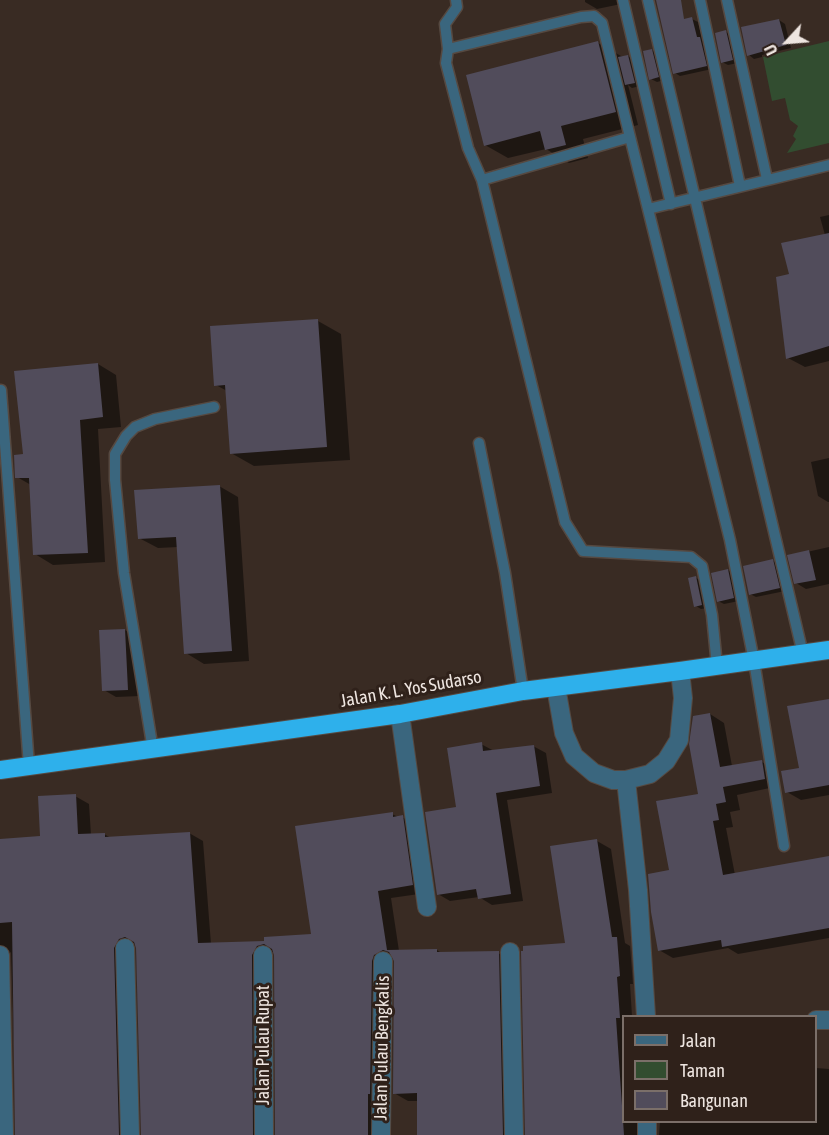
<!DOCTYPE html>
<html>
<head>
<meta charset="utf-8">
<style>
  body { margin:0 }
  #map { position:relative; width:829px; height:1135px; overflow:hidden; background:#392b23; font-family:"Asap Condensed",sans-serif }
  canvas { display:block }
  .legend { position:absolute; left:622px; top:1015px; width:195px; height:108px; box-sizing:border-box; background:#2f211a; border:2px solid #7b6f69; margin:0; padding:8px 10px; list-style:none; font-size:18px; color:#eee5e0 }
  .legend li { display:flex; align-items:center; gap:12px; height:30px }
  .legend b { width:30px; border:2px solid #7b6f69 }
  .north { position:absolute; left:757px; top:12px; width:60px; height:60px; -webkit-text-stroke:4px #2f211a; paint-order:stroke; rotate:244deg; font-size:16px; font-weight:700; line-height:24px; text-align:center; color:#eee5e0 }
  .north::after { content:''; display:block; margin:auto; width:21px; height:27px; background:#eee5e0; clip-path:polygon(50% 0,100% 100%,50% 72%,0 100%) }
</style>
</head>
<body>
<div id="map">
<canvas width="829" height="1135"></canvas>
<ul class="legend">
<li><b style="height:8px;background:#3a667e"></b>Jalan</li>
<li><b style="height:16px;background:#324d30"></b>Taman</li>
<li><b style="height:16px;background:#514c5b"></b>Bangunan</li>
</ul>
<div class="north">U</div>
</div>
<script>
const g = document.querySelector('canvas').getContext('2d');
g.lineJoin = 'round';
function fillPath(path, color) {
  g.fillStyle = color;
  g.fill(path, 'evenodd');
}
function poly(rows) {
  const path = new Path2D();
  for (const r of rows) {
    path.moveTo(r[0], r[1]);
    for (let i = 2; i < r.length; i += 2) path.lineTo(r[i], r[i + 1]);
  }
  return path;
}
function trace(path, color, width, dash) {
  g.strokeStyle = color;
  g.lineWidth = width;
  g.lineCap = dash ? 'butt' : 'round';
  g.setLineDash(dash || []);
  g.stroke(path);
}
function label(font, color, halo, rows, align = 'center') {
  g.font = font + ' "Asap Condensed",sans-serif';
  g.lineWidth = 6;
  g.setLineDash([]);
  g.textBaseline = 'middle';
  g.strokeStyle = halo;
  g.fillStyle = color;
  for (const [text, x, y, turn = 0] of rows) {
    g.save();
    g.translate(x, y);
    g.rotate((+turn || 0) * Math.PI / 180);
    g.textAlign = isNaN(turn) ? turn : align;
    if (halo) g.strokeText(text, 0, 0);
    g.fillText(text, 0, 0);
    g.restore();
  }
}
const green = poly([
  [829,41,829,143,787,153,796,139,793,136,798,126,790,120,785,98,772,101,763,57]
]);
const shadow = poly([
  [585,0,620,0,621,4,597,9,585,2],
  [692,19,698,22,702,39,706,42,712,69,680,76,675,73],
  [779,20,785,24,791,48,762,55,762,57,754,59,749,55],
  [726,32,732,35,738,63,728,65,722,62],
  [598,43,621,56,628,56,634,60,640,86,632,88,628,85,638,125,583,139,588,158,569,163,546,149,508,158,485,145],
  [652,50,657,54,664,80,657,82,651,79],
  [829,215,829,361,805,367,788,358,790,275,825,235,820,217],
  [318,321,341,334,350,460,254,466,231,453,227,391,216,385],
  [98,364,116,375,121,427,98,429,105,562,53,565,35,554,31,485,17,477,24,456],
  [829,458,829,502,828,502,818,496,811,462],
  [219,486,238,497,249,661,204,664,186,653,178,547,158,548,139,538],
  [829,547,829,584,806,589,796,583,789,556],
  [772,560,778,564,785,591,756,597,750,594],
  [728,570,734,574,739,601,724,604,718,601],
  [696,578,702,581,707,608,701,609,696,606],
  [125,630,137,638,140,696,116,697,104,690],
  [829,699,829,795,801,800,787,792,801,769],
  [710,714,724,723,732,766,762,762,776,770,779,786,737,795,740,810,730,812,733,827,726,828,735,875,829,858,829,938,738,954,728,948,673,958,659,950,670,872,700,795],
  [481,744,494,751,533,746,546,753,552,793,507,800,523,901,492,905,479,897,450,901,438,894,457,808],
  [75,796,89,804,91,835,104,834,111,838,189,833,203,841,211,944,266,943,313,935,392,814,398,817,402,817,416,825,426,893,391,898,399,951,437,950,443,954,498,953,512,961,516,1135,419,1135,418,1101,408,1101,394,1093,395,958,391,959,382,1135,277,1135,274,952,272,952,267,957,266,1135,143,1135,136,945,129,950,132,1135,17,1135,11,952,4,957,0,1135,0,841,42,838],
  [597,841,611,849,625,943,630,946,633,984,630,984,632,1016,624,1016,624,1122,654,1122,649,1135,527,1135,567,945],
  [816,1068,829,1069,829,1135,659,1135,660,1122,816,1122]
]);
const building = poly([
  [656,0,681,0,684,19,692,17,697,37,700,37,707,66,673,74],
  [779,19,786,45,747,56,741,27],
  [726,30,733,60,721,63,715,33],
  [598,41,616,112,561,126,566,145,545,150,540,131,484,146,466,75],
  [652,49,659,77,649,80,643,51],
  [628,55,635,83,625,85,618,57],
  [829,233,829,346,786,359,776,277,789,274,781,243],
  [318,319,327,447,230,454,225,385,214,386,210,326],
  [98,363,103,417,80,420,88,553,33,555,29,478,15,478,14,455,23,454,14,371],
  [220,485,232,651,184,654,176,537,138,539,134,490],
  [809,550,816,580,794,584,787,555],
  [773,559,780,588,749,595,743,566],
  [728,569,734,598,717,602,711,573],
  [696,576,702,605,694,607,688,578],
  [125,629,128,690,102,691,99,630],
  [829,699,829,785,785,793,781,771,799,768,787,706],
  [710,713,720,767,762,760,765,779,723,787,726,802,716,804,719,820,713,821,723,875,829,856,829,928,722,947,721,940,658,951,651,912,648,874,669,870,656,801,698,794,689,744,693,716],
  [482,742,483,751,534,745,540,786,496,793,511,894,478,899,476,889,437,895,425,812,456,807,447,748],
  [76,794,78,834,105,833,105,837,190,832,198,943,264,941,264,937,311,934,295,826,393,812,393,817,403,815,413,885,378,891,387,950,437,949,437,952,499,951,503,1135,417,1135,417,1093,393,1094,394,961,389,952,383,950,374,955,372,961,370,1094,368,1094,368,1135,275,1135,274,955,272,949,264,944,257,946,252,955,253,1135,141,1135,136,948,134,942,125,937,119,939,114,948,119,1135,15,1135,12,922,0,923,0,839,40,836,38,796],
  [597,839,612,937,617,937,620,976,617,977,620,1018,616,1018,624,1135,525,1135,521,951,523,951,523,946,565,943,550,846]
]);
const lane = poly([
  [456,0,457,7,445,24,448,49,446,63,468,148,482,180,565,522,583,551,691,557,702,566,712,615,717,666],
  [623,0,671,204],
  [648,0,803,654],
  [700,0,740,186],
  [727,0,767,179],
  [448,49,581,17,594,16,602,23,630,137],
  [482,180,630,137,648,209,829,165],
  [648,209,730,540,754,661,784,846],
  [1,390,29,766],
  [479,443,505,573,523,691],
  [153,750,124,573,115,480,115,454,126,436,135,427,155,419,214,407]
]);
const street = poly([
  [556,687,564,733,574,756,594,773,613,780,626,780,650,774,666,761,679,740,683,698,680,671],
  [400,714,427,907],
  [626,780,638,890,646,1016],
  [125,948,130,1135],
  [510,952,514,1135],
  [0,955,4,1135],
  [263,955,264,1135],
  [816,1020,829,1020],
  [647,1122,647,1135],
  [381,1135,383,961]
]);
const highway = poly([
  [0,770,400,714,523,691,680,671,829,650]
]);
const streetNames = [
  ["Jalan K. L. Yos Sudarso",411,689,-10],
  ["Jalan Pulau Rupat",263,1045,-90],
  ["Jalan Pulau Bengkalis",382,1048,-89]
];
fillPath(green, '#324d30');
fillPath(shadow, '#0007');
fillPath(building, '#514c5b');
trace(lane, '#564941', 13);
trace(street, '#564941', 20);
trace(highway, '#564941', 20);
trace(lane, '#3a667e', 10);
trace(street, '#3a667e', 18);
trace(highway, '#2eb0eb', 18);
label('18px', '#eee5e0', '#2f211a', streetNames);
</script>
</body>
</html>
